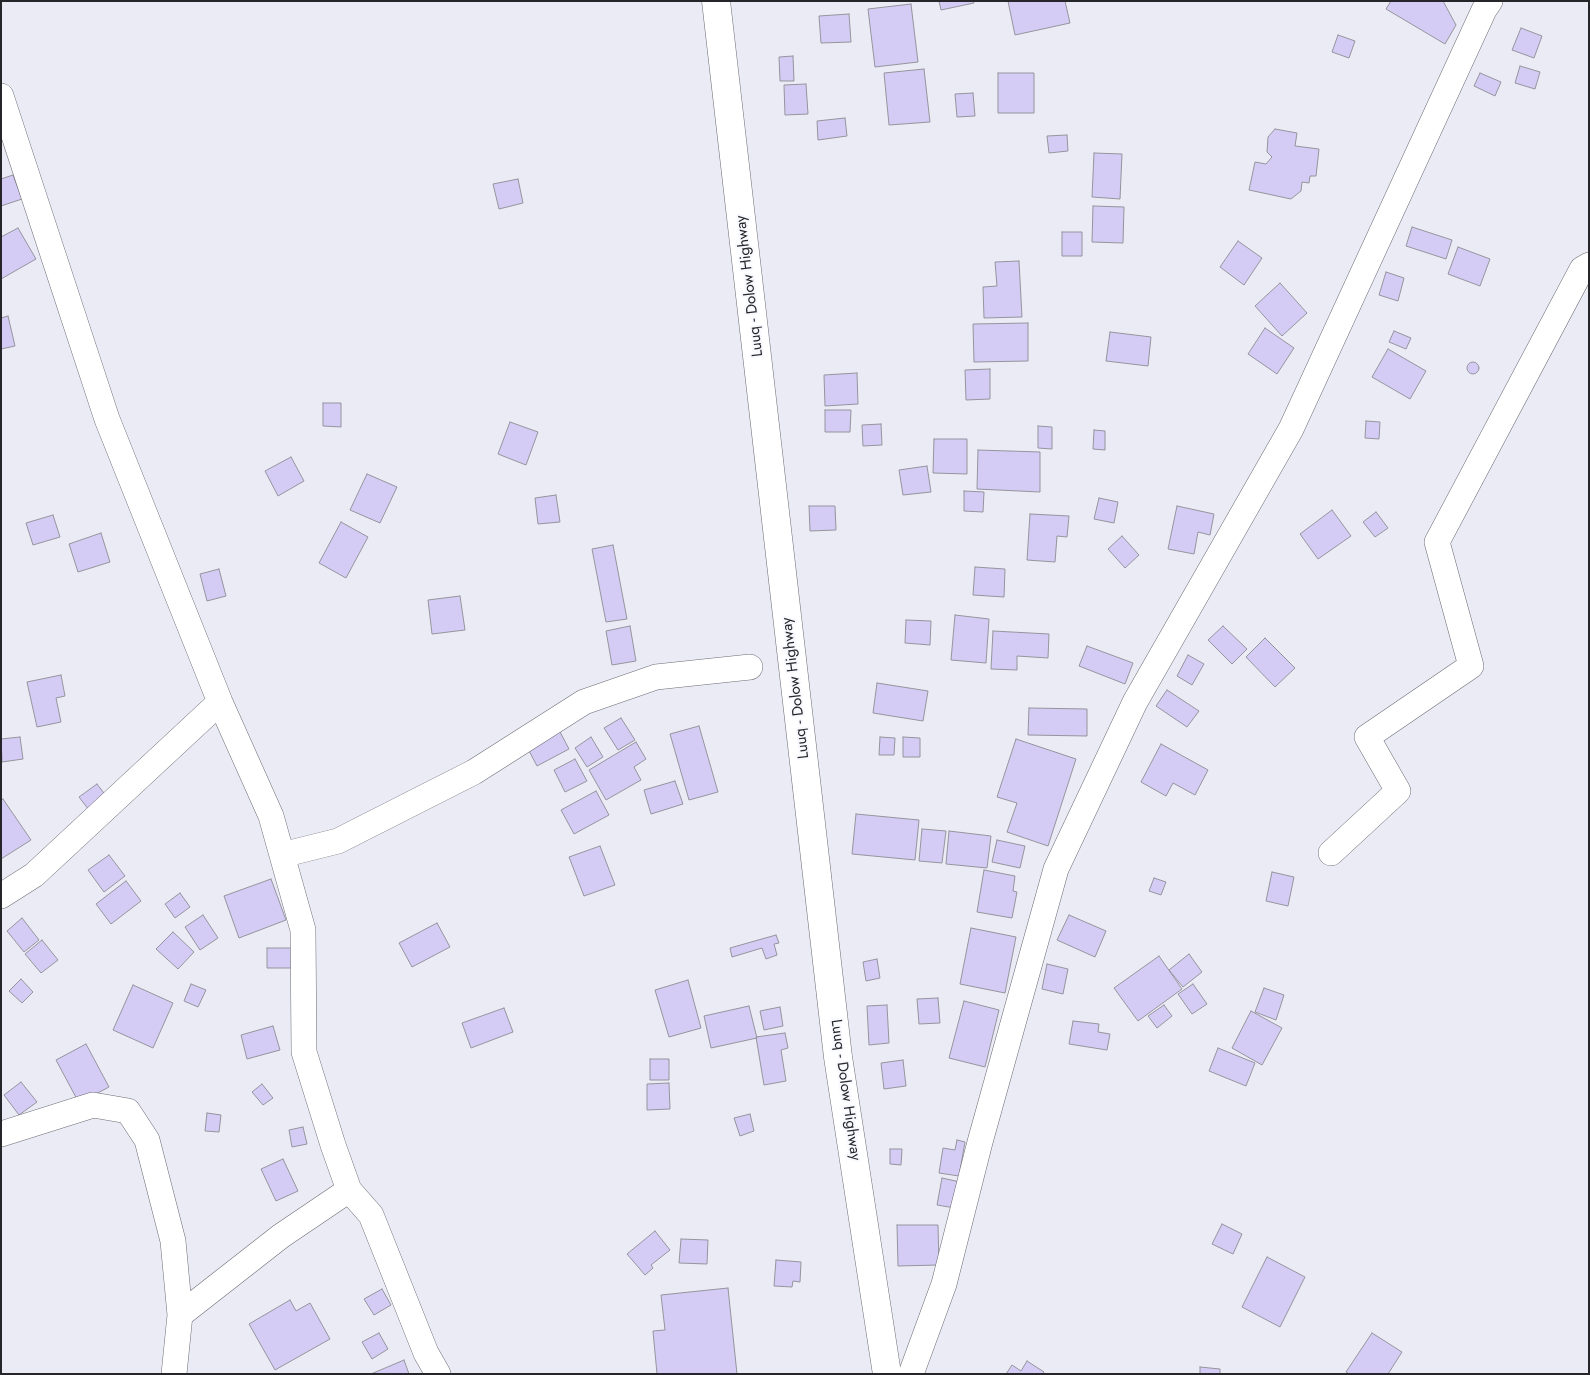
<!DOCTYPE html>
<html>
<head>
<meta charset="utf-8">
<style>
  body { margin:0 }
  #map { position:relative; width:1590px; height:1375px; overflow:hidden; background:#eaebf5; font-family:Jost,sans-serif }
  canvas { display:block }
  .frame { position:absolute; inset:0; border:2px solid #26262a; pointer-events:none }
</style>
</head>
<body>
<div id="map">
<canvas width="1590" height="1375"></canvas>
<div class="frame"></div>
</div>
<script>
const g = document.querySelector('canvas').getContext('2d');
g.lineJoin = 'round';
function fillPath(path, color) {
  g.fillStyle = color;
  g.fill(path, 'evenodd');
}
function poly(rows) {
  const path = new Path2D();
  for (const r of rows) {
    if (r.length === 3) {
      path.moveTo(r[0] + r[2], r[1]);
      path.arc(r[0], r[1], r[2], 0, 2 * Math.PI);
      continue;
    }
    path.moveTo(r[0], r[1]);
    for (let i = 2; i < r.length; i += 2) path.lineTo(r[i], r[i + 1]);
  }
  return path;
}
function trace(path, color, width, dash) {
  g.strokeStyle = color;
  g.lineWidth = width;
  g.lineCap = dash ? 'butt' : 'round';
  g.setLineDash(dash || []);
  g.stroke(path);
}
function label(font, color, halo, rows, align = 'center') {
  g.font = font + ' Jost,sans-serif';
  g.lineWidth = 4;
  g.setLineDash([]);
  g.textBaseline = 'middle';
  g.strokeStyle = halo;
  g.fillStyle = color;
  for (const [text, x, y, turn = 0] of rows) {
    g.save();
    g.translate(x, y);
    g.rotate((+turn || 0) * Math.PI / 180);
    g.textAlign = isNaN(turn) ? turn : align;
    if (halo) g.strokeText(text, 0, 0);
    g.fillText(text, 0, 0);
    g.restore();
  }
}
const building = poly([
  [939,1,973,1,974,3,941,10,939,1],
  [1008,1,1065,1,1070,23,1015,35,1008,1],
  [1391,1,1443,1,1456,25,1445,44,1386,9,1391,1],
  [911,4,918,62,875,67,868,9,911,4],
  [849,14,851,42,821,43,819,16,849,14],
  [1521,28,1542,36,1534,58,1512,50,1521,28],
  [1338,35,1355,41,1349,58,1332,52,1338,35],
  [793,56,794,81,780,81,779,57,793,56],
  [1520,66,1540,72,1535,89,1515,83,1520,66],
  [924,69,930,122,889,125,884,73,924,69],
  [998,73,1034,73,1034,113,998,113,998,73],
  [1480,73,1501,82,1495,96,1474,86,1480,73],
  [806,84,808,114,785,115,784,85,806,84],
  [973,93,975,116,957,117,955,94,973,93],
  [845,118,847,136,818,140,817,121,845,118],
  [1275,129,1297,133,1295,146,1319,149,1316,176,1310,176,1309,183,1302,182,1301,191,1291,199,1249,190,1255,162,1266,164,1272,157,1267,152,1268,137,1275,129],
  [1067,135,1068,151,1049,153,1047,136,1067,135],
  [1094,153,1122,154,1120,199,1092,197,1094,153],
  [13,175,22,199,1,206,1,179,13,175],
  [518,179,523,203,499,209,493,184,518,179],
  [1093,206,1124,207,1123,243,1092,242,1093,206],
  [1412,227,1452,240,1446,259,1406,246,1412,227],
  [18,228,36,259,1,279,1,237,18,228],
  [1062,232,1082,232,1082,256,1062,256,1062,232],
  [1238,241,1262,258,1244,285,1220,267,1238,241],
  [1458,247,1490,259,1480,286,1448,274,1458,247],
  [1019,261,1022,317,984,318,983,287,997,286,995,262,1019,261],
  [1386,272,1404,278,1398,301,1379,295,1386,272],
  [1280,283,1307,313,1282,336,1255,306,1280,283],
  [8,316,15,346,1,349,1,318,8,316],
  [1028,323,1028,361,974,362,973,324,1028,323],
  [1265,328,1294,348,1277,374,1248,354,1265,328],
  [1394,331,1411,338,1406,349,1389,342,1394,331],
  [1110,332,1151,337,1148,366,1106,361,1110,332],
  [1388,349,1426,371,1410,399,1372,377,1388,349],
  [1473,368,6],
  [990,369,990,399,966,400,965,370,990,369],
  [857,373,858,404,825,406,824,375,857,373],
  [323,403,341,403,341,427,323,426,323,403],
  [825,410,851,410,850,432,825,432,825,410],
  [1366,421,1380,422,1379,439,1365,438,1366,421],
  [510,422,538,432,526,465,498,454,510,422],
  [881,424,882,445,863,446,862,425,881,424],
  [1038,426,1052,427,1052,449,1038,448,1038,426],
  [1094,430,1105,431,1105,450,1093,449,1094,430],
  [934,439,967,439,967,474,933,473,934,439],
  [978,450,1040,452,1040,492,977,489,978,450],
  [291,457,304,481,278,496,265,471,291,457],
  [927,466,931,492,903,495,899,470,927,466],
  [367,474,397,487,380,523,350,510,367,474],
  [964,491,984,492,983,512,964,511,964,491],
  [556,495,560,522,538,524,535,498,556,495],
  [1099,498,1118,502,1114,523,1094,519,1099,498],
  [809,506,835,506,836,530,810,531,809,506],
  [1177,506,1214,514,1210,535,1198,532,1194,554,1168,549,1177,506],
  [1332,510,1351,536,1318,559,1300,534,1332,510],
  [1376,512,1388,528,1375,537,1363,522,1376,512],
  [1030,514,1069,516,1067,537,1057,536,1055,562,1027,560,1030,514],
  [53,515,60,537,33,545,26,523,53,515],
  [341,522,368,537,346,578,319,563,341,522],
  [101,533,110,562,78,572,69,544,101,533],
  [1122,536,1139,555,1125,568,1108,549,1122,536],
  [613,545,627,619,606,622,592,549,613,545],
  [975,567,1005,569,1004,597,973,595,975,567],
  [219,569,226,596,207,601,200,574,219,569],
  [460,596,465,630,432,634,428,600,460,596],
  [955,615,989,619,986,663,951,660,955,615],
  [906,620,931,621,930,645,905,643,906,620],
  [630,626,636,661,612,665,606,631,630,626],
  [1223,626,1247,649,1232,664,1208,640,1223,626],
  [993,631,1049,634,1048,658,1017,656,1017,670,991,669,993,631],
  [1265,638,1295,668,1275,687,1246,657,1265,638],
  [1087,646,1133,663,1125,684,1079,666,1087,646],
  [1188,655,1204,664,1192,685,1177,676,1188,655],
  [61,675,65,696,56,698,61,722,37,727,27,682,61,675],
  [877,683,928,691,923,721,873,713,877,683],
  [1167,690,1199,711,1187,727,1156,706,1167,690],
  [1029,708,1087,709,1087,736,1028,735,1029,708],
  [621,718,635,740,618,750,604,728,621,718],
  [699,726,718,792,689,800,670,734,699,726],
  [559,730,569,749,537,766,527,747,559,730],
  [20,737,23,759,2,762,1,739,20,737],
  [591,737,603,757,587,767,575,748,591,737],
  [880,737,895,738,894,755,879,755,880,737],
  [903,737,920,738,920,757,903,757,903,737],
  [1016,739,1076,759,1048,846,1007,832,1017,803,997,797,1016,739],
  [636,742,646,759,634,767,641,780,606,800,589,770,636,742],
  [1161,744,1208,770,1195,795,1173,783,1166,796,1141,782,1161,744],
  [575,759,587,781,565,792,554,770,575,759],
  [675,781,683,804,651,814,644,790,675,781],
  [97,784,110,801,92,814,79,797,97,784],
  [596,791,609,815,574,834,561,810,596,791],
  [3,799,31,840,1,859,1,800,3,799],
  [856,814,919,820,915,860,852,854,856,814],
  [922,829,946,831,942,863,919,861,922,829],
  [949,831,991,836,987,868,946,864,949,831],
  [997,840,1025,846,1020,868,992,862,997,840],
  [600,846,615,885,584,896,569,857,600,846],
  [109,855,125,876,104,892,88,870,109,855],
  [984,870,1015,876,1013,891,1017,892,1012,918,977,912,984,870],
  [1272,872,1294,877,1288,906,1266,901,1272,872],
  [1154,878,1166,882,1161,895,1149,891,1154,878],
  [271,879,286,920,239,938,224,896,271,879],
  [126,881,141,901,111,924,96,904,126,881],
  [180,893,190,907,175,918,165,904,180,893],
  [203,915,218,938,200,950,185,927,203,915],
  [1069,915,1106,931,1095,957,1057,940,1069,915],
  [22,918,39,940,24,952,7,931,22,918],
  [437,923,450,947,412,967,399,943,437,923],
  [971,928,1016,937,1005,993,960,984,971,928],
  [173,932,194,952,178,969,156,949,173,932],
  [776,935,779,943,774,944,777,955,766,959,762,948,732,957,730,948,776,935],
  [42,940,58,960,41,973,25,954,42,940],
  [267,948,291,948,291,968,267,968,267,948],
  [1189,954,1202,972,1183,987,1169,970,1189,954],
  [1159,956,1182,989,1138,1021,1114,988,1159,956],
  [877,959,880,978,866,981,863,962,877,959],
  [1047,964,1068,969,1063,994,1042,989,1047,964],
  [21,979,33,992,22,1003,9,991,21,979],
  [688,980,701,1028,669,1037,655,990,688,980],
  [191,984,206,990,198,1007,184,1001,191,984],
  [1193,984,1207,1004,1192,1014,1178,994,1193,984],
  [133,985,173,1003,153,1048,113,1030,133,985],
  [1264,988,1284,995,1276,1020,1255,1012,1264,988],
  [938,998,940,1023,919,1024,917,999,938,998],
  [964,1001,999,1010,985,1067,949,1058,964,1001],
  [887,1005,889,1043,869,1045,867,1006,887,1005],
  [1164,1005,1172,1016,1157,1028,1148,1016,1164,1005],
  [749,1006,757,1038,711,1048,704,1016,749,1006],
  [780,1007,783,1026,764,1030,760,1011,780,1007],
  [504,1008,513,1032,471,1048,462,1023,504,1008],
  [1251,1011,1282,1028,1262,1065,1232,1048,1251,1011],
  [1073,1021,1099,1024,1098,1032,1110,1034,1107,1050,1069,1044,1073,1021],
  [273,1026,280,1050,247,1059,241,1035,273,1026],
  [785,1033,788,1048,781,1050,786,1081,764,1085,756,1037,785,1033],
  [86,1044,109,1087,79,1103,56,1060,86,1044],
  [1218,1048,1255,1063,1246,1086,1209,1071,1218,1048],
  [650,1059,669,1059,669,1080,650,1080,650,1059],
  [903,1060,906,1086,884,1089,881,1063,903,1060],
  [21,1082,37,1102,19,1115,4,1095,21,1082],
  [669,1083,670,1109,647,1110,647,1084,669,1083],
  [262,1084,273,1098,263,1105,252,1092,262,1084],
  [207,1113,221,1115,219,1132,205,1131,207,1113],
  [750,1114,754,1131,740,1136,734,1118,750,1114],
  [303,1127,307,1144,292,1147,289,1130,303,1127],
  [957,1140,965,1142,959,1176,939,1173,943,1148,955,1150,957,1140],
  [890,1149,902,1149,901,1165,890,1164,890,1149],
  [283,1159,298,1191,276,1201,261,1169,283,1159],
  [942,1178,960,1182,955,1208,937,1205,942,1178],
  [1222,1224,1242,1234,1233,1254,1212,1244,1222,1224],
  [897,1225,938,1225,939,1265,898,1266,897,1225],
  [655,1231,670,1250,651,1265,653,1268,645,1275,627,1254,655,1231],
  [681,1239,708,1240,707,1264,679,1263,681,1239],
  [1267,1257,1305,1277,1280,1327,1242,1307,1267,1257],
  [776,1260,801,1262,800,1282,793,1281,792,1287,774,1286,776,1260],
  [728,1288,737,1374,657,1374,653,1331,665,1330,661,1295,728,1288],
  [382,1289,391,1305,374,1315,364,1299,382,1289],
  [290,1300,296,1311,310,1303,330,1339,275,1370,249,1324,290,1300],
  [379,1333,388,1349,372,1359,362,1342,379,1333],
  [1372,1333,1402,1352,1388,1374,1349,1374,1346,1372,1372,1333],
  [404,1360,409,1374,371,1374,404,1360],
  [1027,1361,1044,1372,1043,1374,1006,1374,1012,1365,1021,1371,1027,1361],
  [1200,1367,1220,1369,1220,1374,1200,1374,1200,1367]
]);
const street = poly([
  [1,96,107,419,220,702,271,816,303,930,304,1052,333,1145,349,1190,371,1215,426,1353,438,1374],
  [1331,853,1398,791,1367,737,1471,666,1437,542,1582,269,1589,265],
  [282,855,338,841,474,772,584,702,656,677,750,667],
  [1,896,34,875,220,702],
  [1,1134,93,1105,128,1111,147,1140,173,1241,180,1315],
  [174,1374,180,1315,281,1236,349,1190],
  [911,1374,944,1284,980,1142,1056,869,1135,702,1291,429,1484,10,1490,1]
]);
const primary = poly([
  [716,1,838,1057,887,1374]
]);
const streetNames = [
  ["Luuq - Dolow Highway",750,286,-97],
  ["Luuq - Dolow Highway",796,688,-97],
  ["Luuq - Dolow Highway",845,1090,82]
];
fillPath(building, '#d4ccf4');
trace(building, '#95949d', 1);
trace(street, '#6c6c75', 26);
trace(primary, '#6c6c75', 29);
trace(street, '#fff', 25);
trace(primary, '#fff', 28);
label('15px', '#26262a', '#f8f9ff', streetNames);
</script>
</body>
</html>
